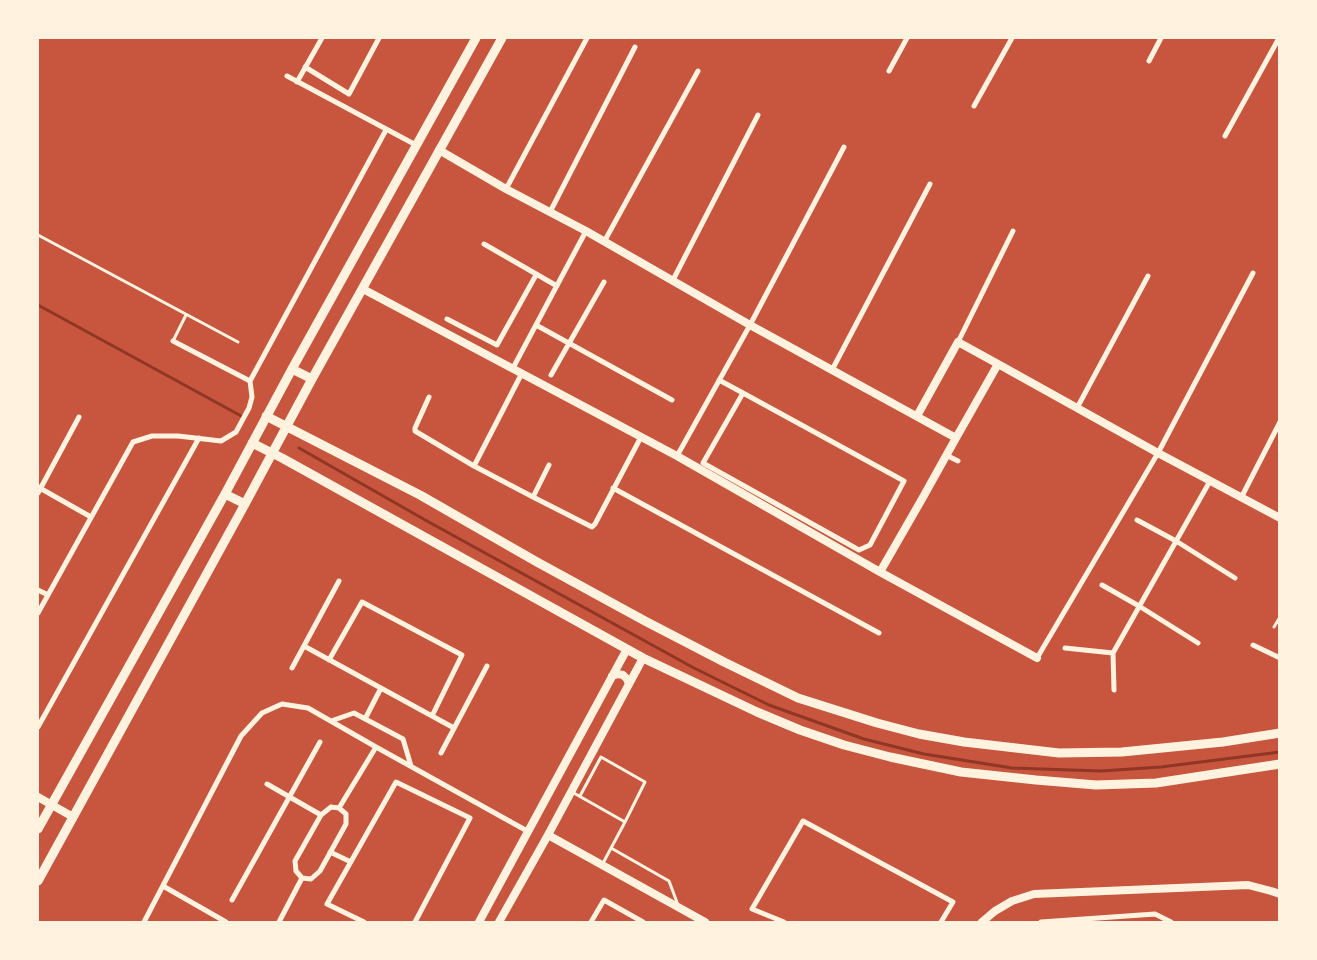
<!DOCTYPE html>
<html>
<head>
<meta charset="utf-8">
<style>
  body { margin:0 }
  #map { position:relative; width:1317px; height:960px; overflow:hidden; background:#c8553d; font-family:Helvetica,sans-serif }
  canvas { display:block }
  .frame { position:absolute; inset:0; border:39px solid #fff3e0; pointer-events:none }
</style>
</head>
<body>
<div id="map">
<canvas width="1317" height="960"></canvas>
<div class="frame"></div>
</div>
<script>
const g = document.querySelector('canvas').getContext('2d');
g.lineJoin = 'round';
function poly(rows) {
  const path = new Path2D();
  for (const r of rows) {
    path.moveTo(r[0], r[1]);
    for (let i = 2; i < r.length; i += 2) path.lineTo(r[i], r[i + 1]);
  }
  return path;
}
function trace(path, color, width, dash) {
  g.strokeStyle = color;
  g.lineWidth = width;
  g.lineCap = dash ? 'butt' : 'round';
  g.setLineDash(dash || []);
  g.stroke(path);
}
const stream = poly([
  [38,305,243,417],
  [299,448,427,521,694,668,769,705,864,739,924,754,1012,768,1101,771,1161,767,1280,752]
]);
const service = poly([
  [38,235,238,342],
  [173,341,186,315],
  [1274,627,1280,617],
  [572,792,625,822,602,865],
  [580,796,601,757,645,782,625,822],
  [611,848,669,881,678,905]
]);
const minor = poly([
  [1149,61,1161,38],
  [305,67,349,94,379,38],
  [889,71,907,38],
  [287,76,416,145],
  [297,82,322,38],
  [974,106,1012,38],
  [1225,136,1279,38],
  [506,189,587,38],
  [550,212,635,47],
  [604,242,698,71],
  [484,244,557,286],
  [673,280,758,115],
  [447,319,497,345,536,275],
  [536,325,672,400],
  [173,341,250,381,386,130],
  [958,342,1013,231],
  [513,368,586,231],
  [832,370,930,184],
  [551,375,604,282],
  [719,380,743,393,904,481,870,545,859,550,703,463,743,393],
  [429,397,415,428,415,431,474,466,522,373],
  [1077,408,1148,276],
  [946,455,958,461],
  [677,456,750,325,844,147],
  [474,466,533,497,549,465],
  [38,487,91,517],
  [613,488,879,633],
  [38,493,79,417],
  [533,497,592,527,595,524,641,437],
  [1241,498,1280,422],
  [1137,520,1176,541,1235,578],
  [1102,585,1139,606,1198,643],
  [38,590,48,595],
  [38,613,133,442,152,436,178,436,221,441,236,432,249,408,252,397,250,381],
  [1253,645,1280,658],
  [304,646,454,728],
  [1065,648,1113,653,1114,690],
  [1113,653,1210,481],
  [1037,658,1158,453,1253,273],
  [329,660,362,602,462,655,432,716],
  [292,668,339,581],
  [365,719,381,688],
  [331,721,354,713,403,739,411,766],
  [38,727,199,438],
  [441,753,487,666],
  [267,784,321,815],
  [331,807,339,808,346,814,346,824,320,871,311,879,302,878,296,871,295,861,321,815,331,807],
  [339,808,376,747],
  [330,852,351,862],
  [163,886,226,922],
  [232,900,320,742],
  [144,922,241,736,262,713,282,704,308,708,376,747,529,832],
  [279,922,302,878],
  [364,922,327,904,396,782,470,818,415,922],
  [591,922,604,900,643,922],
  [784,922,752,909,803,821,953,902,941,922],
  [1041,922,1155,914,1171,922]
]);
const tertiary = poly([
  [439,150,506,189,586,231,750,325,956,438,998,364,958,342,917,416],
  [363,289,677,456,880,572,1037,658],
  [998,364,1158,453,1280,518],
  [880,572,922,499,956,438],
  [612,676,618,674,623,675,627,679,629,684],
  [38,797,73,817],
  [548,835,705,922],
  [479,922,627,649],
  [499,922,548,835,643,658],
  [982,922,995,911,1012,901,1034,894,1248,885,1271,891,1280,894]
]);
const secondary = poly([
  [292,369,312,379],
  [266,416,420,495,537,562,645,621,724,662,798,698,877,723,919,734,964,742,1059,753,1122,752,1223,742,1280,733],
  [252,443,282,458,643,658,757,712,800,730,844,745,890,757,961,772,1036,780,1096,785,1156,783,1280,764],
  [225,494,245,504],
  [38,829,225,494,292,369,476,38],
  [38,881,245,504,312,379,502,38]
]);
trace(stream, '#8f3625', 3);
trace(service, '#fff3e0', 3);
trace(minor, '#fff3e0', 5);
trace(tertiary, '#fff3e0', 8);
trace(secondary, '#fff3e0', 9);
</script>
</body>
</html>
